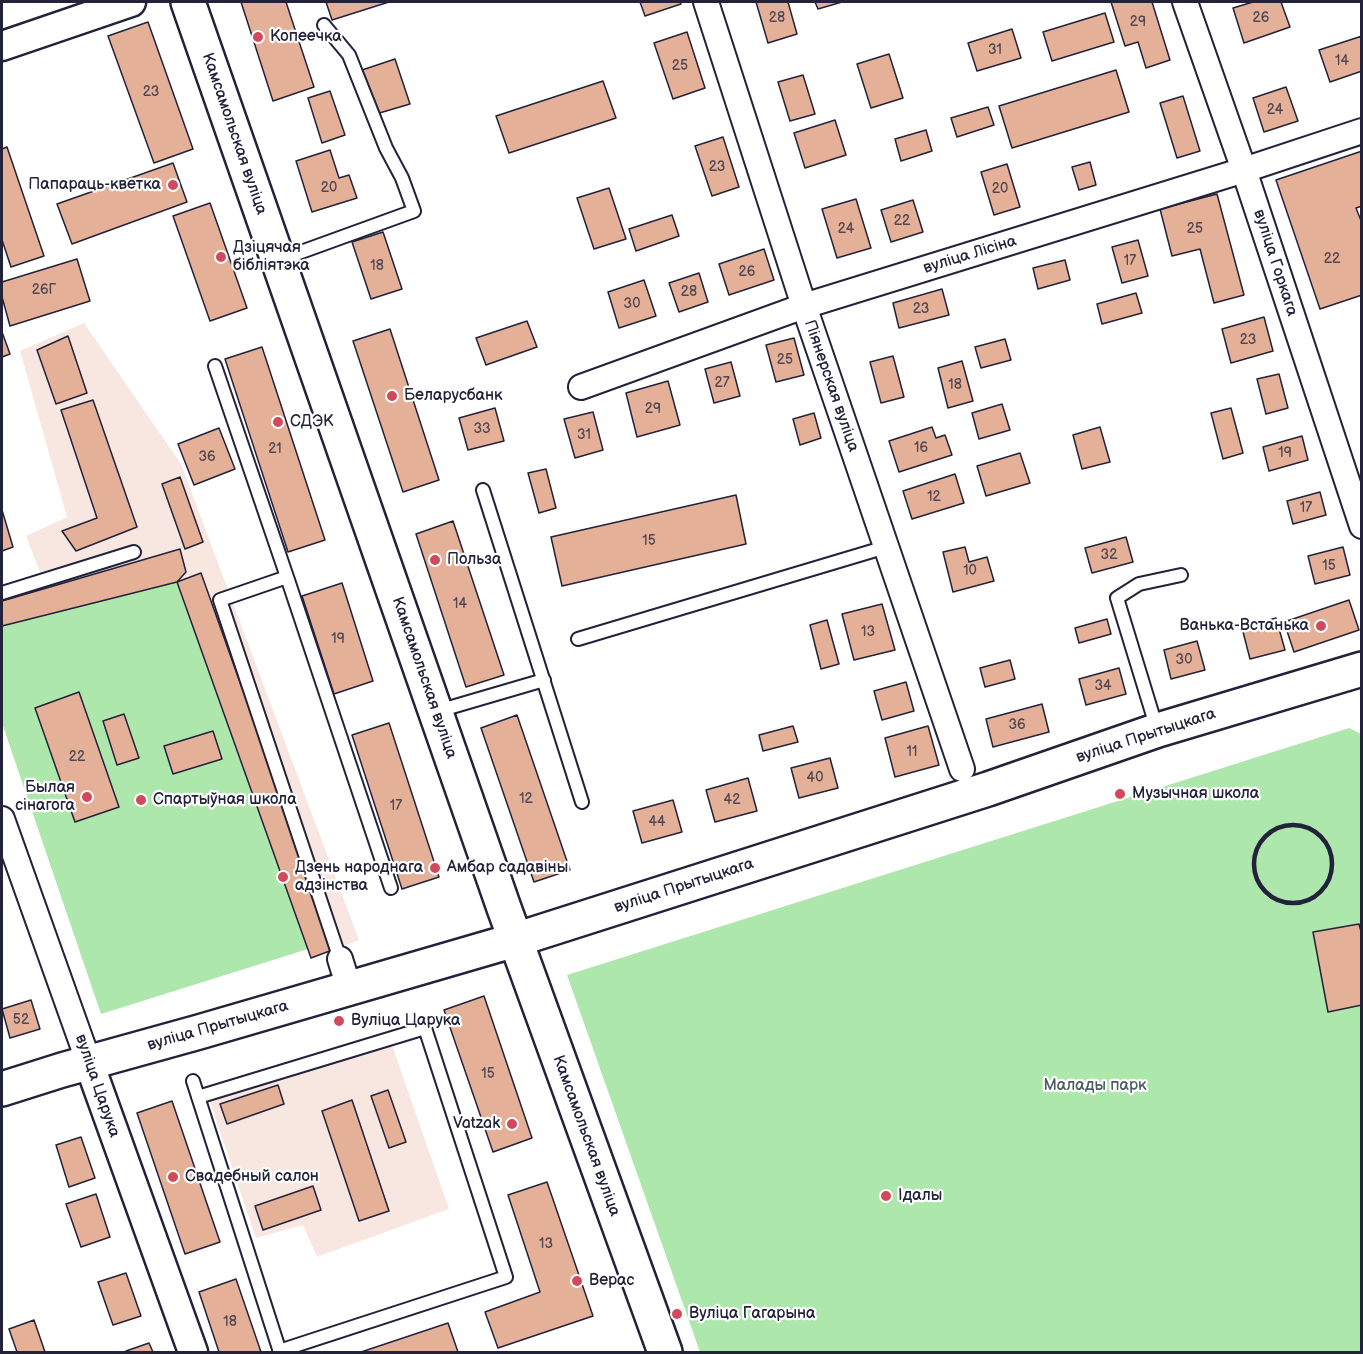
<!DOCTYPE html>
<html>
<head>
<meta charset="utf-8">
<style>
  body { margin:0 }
  #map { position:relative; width:1363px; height:1354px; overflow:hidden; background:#fff; font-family:"Balsamiq Sans",sans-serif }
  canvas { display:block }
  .frame { position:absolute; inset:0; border:3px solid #22223b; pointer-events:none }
</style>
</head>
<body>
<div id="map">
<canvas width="1363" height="1354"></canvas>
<div class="frame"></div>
</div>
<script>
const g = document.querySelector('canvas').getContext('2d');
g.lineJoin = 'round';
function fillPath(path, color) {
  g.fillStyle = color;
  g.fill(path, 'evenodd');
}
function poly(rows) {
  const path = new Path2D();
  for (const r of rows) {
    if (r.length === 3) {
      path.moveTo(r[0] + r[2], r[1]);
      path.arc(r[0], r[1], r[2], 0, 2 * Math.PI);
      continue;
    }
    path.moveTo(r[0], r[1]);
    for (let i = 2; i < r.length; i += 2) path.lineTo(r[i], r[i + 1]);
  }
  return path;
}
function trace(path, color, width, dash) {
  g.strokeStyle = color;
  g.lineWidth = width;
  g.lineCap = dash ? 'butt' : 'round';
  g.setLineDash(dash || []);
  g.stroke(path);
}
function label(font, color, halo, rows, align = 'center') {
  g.font = font + ' "Balsamiq Sans",sans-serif';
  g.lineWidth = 4.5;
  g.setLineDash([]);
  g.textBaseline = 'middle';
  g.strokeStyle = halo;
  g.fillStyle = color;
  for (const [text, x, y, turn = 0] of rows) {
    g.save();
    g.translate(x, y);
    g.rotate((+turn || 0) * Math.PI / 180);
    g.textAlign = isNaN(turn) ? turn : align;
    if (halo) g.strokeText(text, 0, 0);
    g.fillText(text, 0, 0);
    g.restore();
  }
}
const built = poly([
  [84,323,181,464,359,940,311,958,177,582,2,626,2,601,46,588,26,536,67,517,20,351],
  [392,1045,449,1209,317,1257,303,1225,256,1238,209,1099]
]);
const green = poly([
  [177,582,308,949,101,1014,2,723,2,626],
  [1349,728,1361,734,1361,1352,700,1352,567,975]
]);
const building = poly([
  [241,2,286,2,314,87,273,101,241,2],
  [326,2,389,2,332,20,326,2],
  [640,2,680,2,681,4,645,16,640,2],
  [756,2,788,2,797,34,768,43,756,2],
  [815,2,842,2,818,9,815,2],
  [1111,2,1152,2,1170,60,1146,68,1138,42,1125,46,1111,2],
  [1253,2,1281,2,1290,27,1244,43,1233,8,1253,2],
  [1105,13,1114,42,1052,61,1043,32,1105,13],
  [148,22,193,149,154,163,108,36,148,22],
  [1012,29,1021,58,977,71,968,43,1012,29],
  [687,32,705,88,673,99,654,43,687,32],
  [1362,36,1362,71,1330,82,1319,50,1362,36],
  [889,54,903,98,871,108,857,64,889,54],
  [395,59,410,104,376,114,362,70,395,59],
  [1116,70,1129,112,1012,148,999,106,1116,70],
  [803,75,815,114,790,121,778,82,803,75],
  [603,81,616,118,509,153,496,116,603,81],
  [1286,87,1298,121,1264,132,1253,98,1286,87],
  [330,91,345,135,322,143,308,98,330,91],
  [1183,96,1200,151,1177,158,1160,103,1183,96],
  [988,107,994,125,957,137,951,118,988,107],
  [835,120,846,155,805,168,794,133,835,120],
  [926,130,932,151,901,161,895,139,926,130],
  [723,137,739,187,712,196,695,146,723,137],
  [7,147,44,256,11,267,2,240,2,149,7,147],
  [330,150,339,178,349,175,357,198,312,212,296,161,330,150],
  [1362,151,1362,206,1356,208,1362,223,1362,295,1320,309,1276,180,1362,151],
  [1090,162,1096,185,1079,190,1072,167,1090,162],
  [173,163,187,202,72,244,57,204,173,163],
  [1007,164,1020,207,994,215,981,172,1007,164],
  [609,188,626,239,594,249,577,198,609,188],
  [1217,194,1244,295,1214,303,1200,249,1172,256,1160,209,1217,194],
  [856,199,871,248,837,258,822,209,856,199],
  [913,200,923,232,891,242,881,210,913,200],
  [210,203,247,308,210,321,173,216,210,203],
  [672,215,679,236,636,251,629,229,672,215],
  [383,232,402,289,371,299,352,242,383,232],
  [1138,240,1148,276,1122,283,1112,247,1138,240],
  [764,249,774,280,729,295,719,264,764,249],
  [77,259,90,301,10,326,2,297,2,282,77,259],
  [1065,260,1070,280,1038,289,1033,268,1065,260],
  [699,273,708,302,679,312,669,283,699,273],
  [644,280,656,316,619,328,608,292,644,280],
  [942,289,949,315,899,328,893,303,942,289],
  [1136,293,1142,313,1102,324,1097,304,1136,293],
  [1264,317,1273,351,1231,363,1222,329,1264,317],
  [527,321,537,347,486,365,476,338,527,321],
  [390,329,439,480,403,492,353,341,390,329],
  [2,332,10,354,2,357,2,332],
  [68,336,87,393,56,404,37,350,68,336],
  [794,338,804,375,776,382,766,345,794,338],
  [1005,339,1011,360,981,368,975,347,1005,339],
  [262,347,325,540,288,552,225,359,262,347],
  [893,356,904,397,881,403,870,362,893,356],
  [962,361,973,401,948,408,938,368,962,361],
  [731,362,740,396,714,403,705,369,731,362],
  [1279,374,1288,408,1266,414,1257,379,1279,374],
  [668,381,680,425,637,437,626,393,668,381],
  [93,400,137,527,76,551,62,531,97,518,61,410,93,400],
  [1002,404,1010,430,979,439,972,413,1002,404],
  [495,408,504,441,468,450,459,418,495,408],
  [1231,408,1243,453,1223,459,1211,413,1231,408],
  [593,412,603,450,575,458,564,419,593,412],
  [814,413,821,438,800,445,793,419,814,413],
  [932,427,936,438,945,435,952,455,899,472,889,441,932,427],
  [1100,427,1110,462,1082,469,1073,435,1100,427],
  [219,428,235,469,194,485,178,444,219,428],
  [1302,436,1308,460,1269,471,1263,447,1302,436],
  [1020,453,1030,483,986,496,977,466,1020,453],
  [546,469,556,508,539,513,528,473,546,469],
  [955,474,964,503,912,519,903,491,955,474],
  [180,477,203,542,185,549,162,484,180,477],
  [1320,492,1326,515,1293,524,1287,501,1320,492],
  [736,495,746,544,562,586,551,537,736,495],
  [2,510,13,547,2,551,2,510],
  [453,521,504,675,466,687,416,534,453,521],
  [1126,537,1133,562,1092,573,1085,548,1126,537],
  [965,547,969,562,987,557,994,581,953,592,943,552,965,547],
  [1343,547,1350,575,1315,584,1308,556,1343,547],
  [180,549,186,572,177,582,2,626,2,601,180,549],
  [201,573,335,949,311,958,177,582,201,573],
  [342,583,373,681,334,694,302,596,342,583],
  [1349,600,1359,630,1294,652,1284,622,1349,600],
  [882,604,895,650,854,660,842,614,882,604],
  [1276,618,1285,650,1250,659,1242,628,1276,618],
  [1107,619,1111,634,1079,643,1075,628,1107,619],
  [827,620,839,664,821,669,810,625,827,620],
  [1197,641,1205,670,1171,679,1164,650,1197,641],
  [1010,660,1015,679,985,687,980,668,1010,660],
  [1119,668,1126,694,1086,705,1079,679,1119,668],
  [906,682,914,711,882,720,874,691,906,682],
  [79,692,119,807,75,822,35,708,79,692],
  [1042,704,1049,732,993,747,986,719,1042,704],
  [124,714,139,758,117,765,103,721,124,714],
  [517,715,570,870,534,882,481,728,517,715],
  [389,723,439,877,402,889,352,735,389,723],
  [793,726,798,742,763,751,759,735,793,726],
  [928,726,939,765,895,777,885,738,928,726],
  [213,731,222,759,173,774,164,746,213,731],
  [830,758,838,788,799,798,791,768,830,758],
  [748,778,757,811,715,822,706,790,748,778],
  [673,800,682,832,642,843,633,811,673,800],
  [1359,924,1362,935,1362,1005,1328,1012,1313,932,1359,924],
  [484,996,532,1138,493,1152,444,1010,484,996],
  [31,1000,40,1029,10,1038,2,1009,31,1000],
  [278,1085,284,1104,227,1124,220,1104,278,1085],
  [388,1090,406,1142,389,1148,371,1096,388,1090],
  [352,1100,389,1211,359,1221,322,1111,352,1100],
  [172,1101,220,1242,185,1254,137,1113,172,1101],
  [81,1137,95,1178,69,1187,56,1145,81,1137],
  [547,1182,593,1316,498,1348,485,1312,540,1292,508,1195,547,1182],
  [313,1186,321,1210,263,1230,255,1206,313,1186],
  [96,1194,110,1237,81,1247,66,1204,96,1194],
  [126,1273,141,1316,113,1325,98,1282,126,1273],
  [236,1279,261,1352,219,1352,199,1292,236,1279],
  [34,1320,45,1352,17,1352,9,1329,34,1320],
  [448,1323,458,1352,361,1352,448,1323],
  [149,1343,153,1352,126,1352,126,1351,149,1343]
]);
const service = poly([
  [279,260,414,211,402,178,386,148,349,55,324,25],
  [215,366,287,577,220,600,340,959],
  [483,490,582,802],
  [287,577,391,888],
  [2,593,134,552],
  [578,639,886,547],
  [438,711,544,680],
  [1157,729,1117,598,1139,584,1181,575],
  [193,1081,280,1352],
  [198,1097,425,1028,506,1277,279,1351]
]);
const minor = poly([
  [706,2,804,306,962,769],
  [1185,2,1244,170,1362,526],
  [581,387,804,306,1244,170,1362,131],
  [2,819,89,1063],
  [340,959,349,988]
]);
const tertiary = poly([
  [2,46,131,2],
  [89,1063,193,1352]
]);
const secondary = poly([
  [188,2,504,908,665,1352],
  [2,1089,62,1070,199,1032,515,940,988,789,1158,730,1362,669]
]);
const rail = poly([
  [1293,864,39]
]);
const markers = [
  [258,37,6,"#d1495b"],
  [173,185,6,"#d1495b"],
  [221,257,6,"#d1495b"],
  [392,396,6,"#d1495b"],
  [278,422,6,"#d1495b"],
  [435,560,6,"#d1495b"],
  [1321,626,6,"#d1495b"],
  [1120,794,6,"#d1495b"],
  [87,797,6,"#d1495b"],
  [141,800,6,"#d1495b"],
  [435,868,6,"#d1495b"],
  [283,877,6,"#d1495b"],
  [339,1021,6,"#d1495b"],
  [512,1124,6,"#d1495b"],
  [173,1177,6,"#d1495b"],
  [886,1196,6,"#d1495b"],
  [577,1281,6,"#d1495b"],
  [677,1314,6,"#d1495b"]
];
const numberNames = [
  ["28",777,18],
  ["26",1261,18],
  ["29",1138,22],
  ["31",995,50],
  ["14",1342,61],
  ["25",680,66],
  ["23",151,92],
  ["24",1275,110],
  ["23",717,167],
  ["20",329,188],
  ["20",1000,189],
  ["22",902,221],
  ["24",846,229],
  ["25",1195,229],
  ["22",1332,259],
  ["17",1130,261],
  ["18",377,266],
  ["26",747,272],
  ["26Г",44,290],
  ["28",689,292],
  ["30",632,304],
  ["23",921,309],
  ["23",1248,340],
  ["25",785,360],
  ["27",722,383],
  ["18",955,385],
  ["29",653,409],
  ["33",482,429],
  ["31",584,435],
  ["16",921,448],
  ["21",275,449],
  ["19",1285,453],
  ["36",207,457],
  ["12",934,497],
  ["17",1306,508],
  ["15",649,541],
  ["32",1109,555],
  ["15",1329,566],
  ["10",970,571],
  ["14",460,604],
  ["13",868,632],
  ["19",338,639],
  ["30",1184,660],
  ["34",1103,686],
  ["36",1017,725],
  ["11",912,752],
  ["22",77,757],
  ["40",815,778],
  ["12",526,799],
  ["42",732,800],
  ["17",396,806],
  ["44",657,822],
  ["52",21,1020],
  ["15",488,1074],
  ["13",546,1244],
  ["18",230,1322]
];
const poiNames = [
  ["Копеечка",270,37],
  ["Папараць-кветка",161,185,"right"],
  ["Дзіцячая",233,248],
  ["бібліятэка",233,266],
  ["Беларусбанк",404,396],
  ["СДЭК",290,422],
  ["Польза",447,560],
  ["Ванька-Встанька",1309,626,"right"],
  ["Былая",75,788,"right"],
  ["сінагога",75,806,"right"],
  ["Музычная школа",1132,794],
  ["Спартыўная школа",153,800],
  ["Дзень народнага",295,868],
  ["адзінства",295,886],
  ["Амбар садавіны",447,868],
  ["Вуліца Царука",351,1021],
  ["Vatzak",500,1124,"right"],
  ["Свадебный салон",185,1177],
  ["Ідалы",898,1196],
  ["Верас",589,1281],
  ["Вуліца Гагарына",689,1314]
];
const streetNames = [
  ["Камсамольская вуліца",234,134,71],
  ["вуліца Лісіна",970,255,-17],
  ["вуліца Горкага",1275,263,72],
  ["Піянерская вуліца",831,386,71],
  ["Камсамольская вуліца",424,678,71],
  ["вуліца Прытыцкага",1146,736,-18],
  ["вуліца Прытыцкага",684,886,-18],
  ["вуліца Прытыцкага",218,1026,-16],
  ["вуліца Царука",97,1086,71],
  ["Камсамольская вуліца",586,1136,70]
];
const parkNames = [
  ["Малады парк",1095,1086]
];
fillPath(built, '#f7e7e0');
fillPath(green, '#aee7ac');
fillPath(building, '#e4b097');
trace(building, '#22223b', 1.5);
trace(service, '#22223b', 16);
trace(minor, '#22223b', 28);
trace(tertiary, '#22223b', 33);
trace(secondary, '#22223b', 38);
trace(service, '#fff', 12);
trace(minor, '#fff', 24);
trace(tertiary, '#fff', 28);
trace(secondary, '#fff', 33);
trace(rail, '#22223b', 4.5);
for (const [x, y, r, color] of markers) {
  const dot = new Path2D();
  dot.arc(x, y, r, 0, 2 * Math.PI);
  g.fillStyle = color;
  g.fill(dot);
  trace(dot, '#fff', 2);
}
label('14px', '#524652', null, numberNames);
label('16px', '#22223b', '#fff', poiNames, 'left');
label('16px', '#22223b', '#fff', streetNames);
label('16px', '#4c5d5d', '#fff', parkNames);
</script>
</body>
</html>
